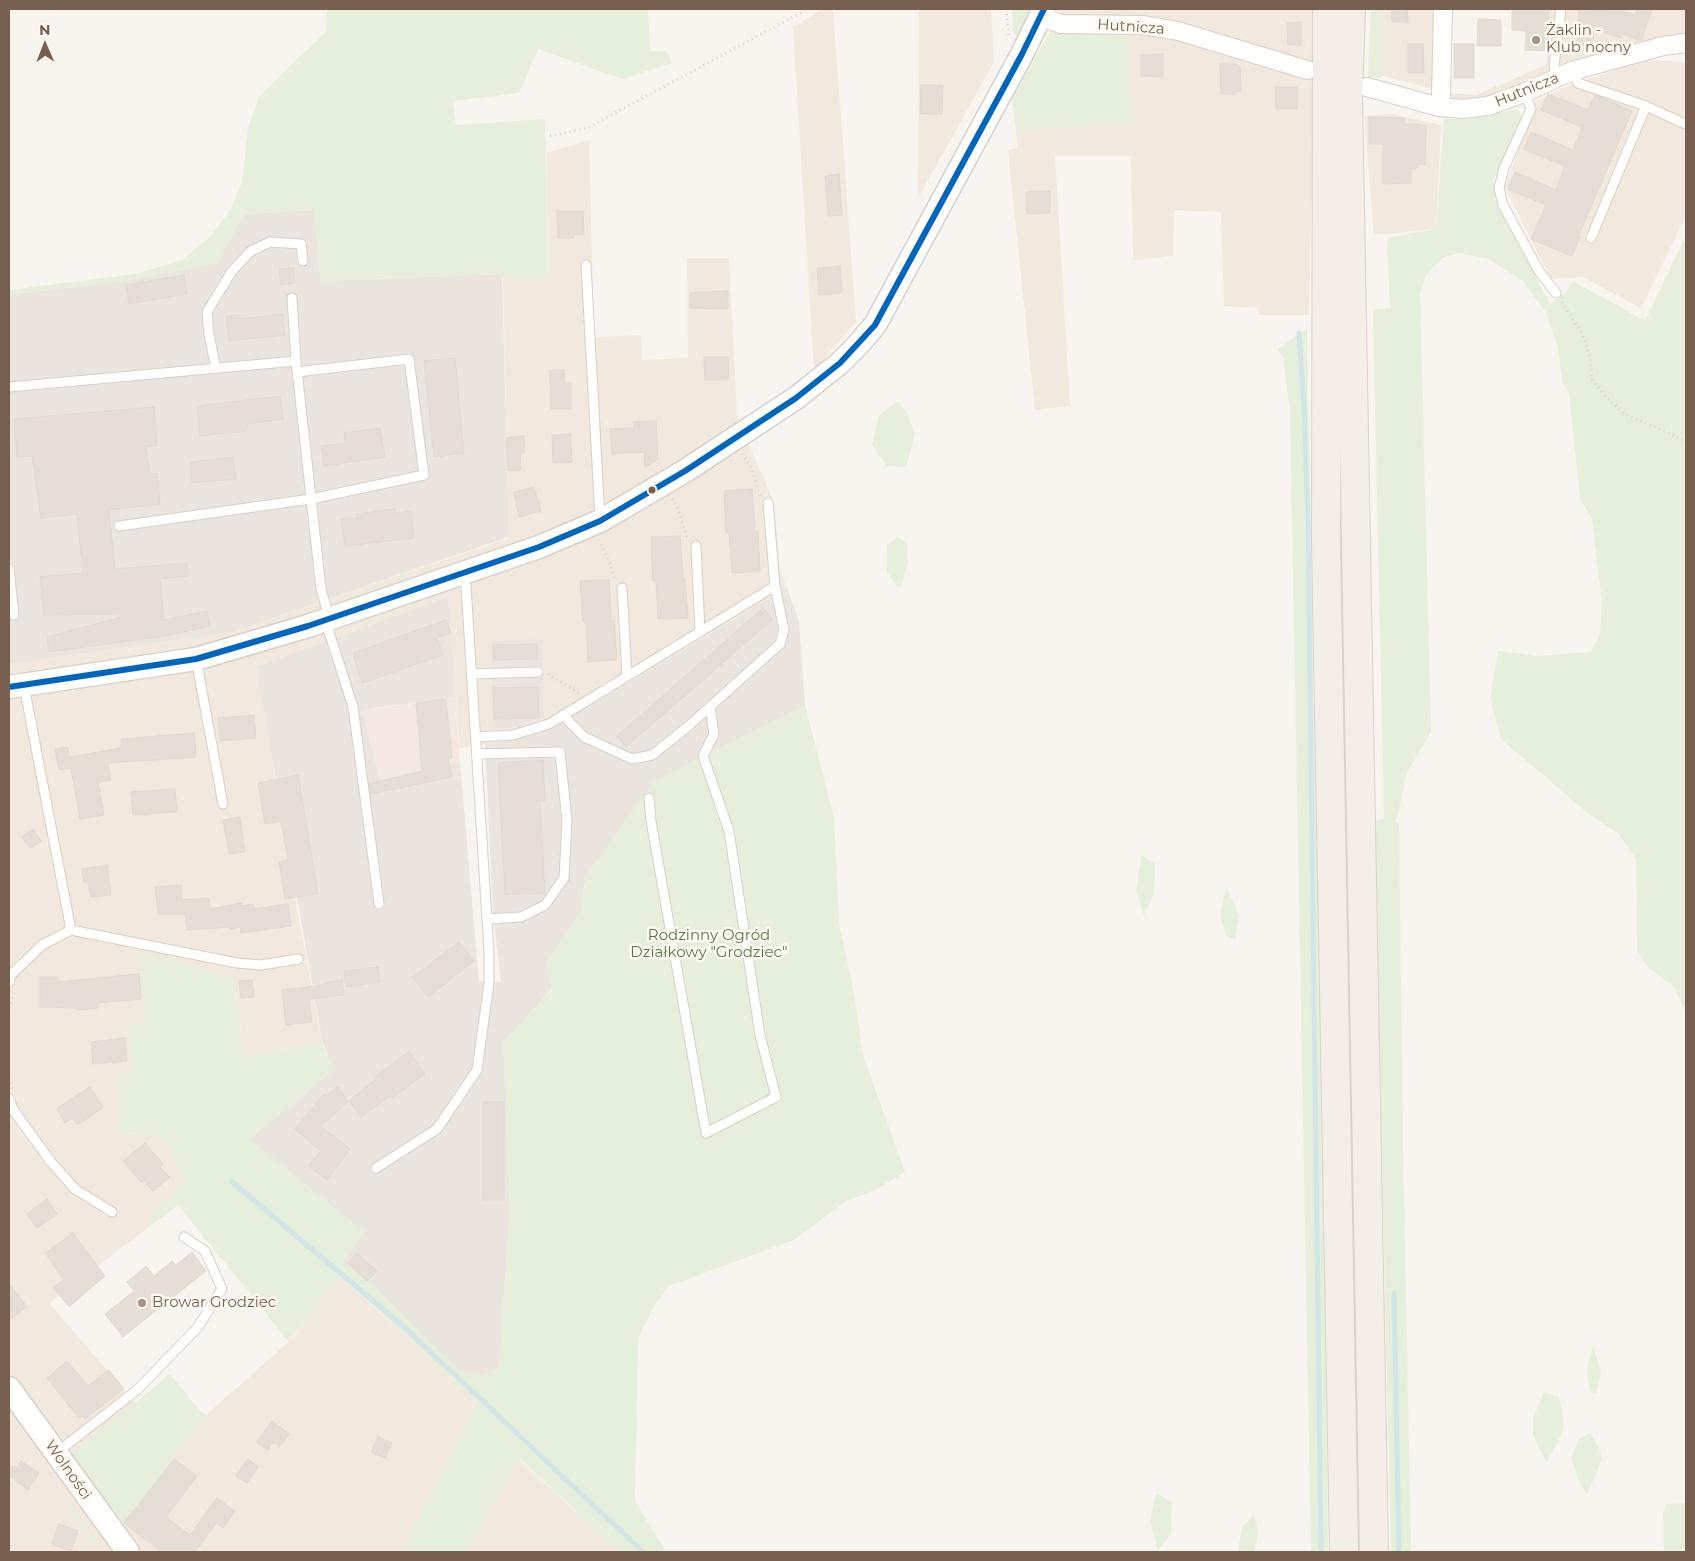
<!DOCTYPE html>
<html>
<head>
<meta charset="utf-8">
<style>
  body { margin:0 }
  #map { position:relative; width:1695px; height:1561px; overflow:hidden; background:#f8f5f0; font-family:Montserrat,sans-serif }
  canvas { display:block }
  .frame { position:absolute; inset:0; border:10px solid #785e4f; pointer-events:none }
  .north { position:absolute; left:20px; top:20px; width:50px; height:50px; -webkit-text-stroke:4px #fefaf3; paint-order:stroke; rotate:359deg; font-size:14px; font-weight:700; line-height:20px; text-align:center; color:#785e4f }
  .north::after { content:''; display:block; margin:auto; width:18px; height:22px; background:#785e4f; clip-path:polygon(50% 0,100% 100%,50% 72%,0 100%) }
</style>
</head>
<body>
<div id="map">
<canvas width="1695" height="1561"></canvas>
<div class="frame"></div>
<div class="north">N</div>
</div>
<script>
const g = document.querySelector('canvas').getContext('2d');
g.lineJoin = 'round';
function fillPath(path, color) {
  g.fillStyle = color;
  g.fill(path, 'evenodd');
}
function poly(rows) {
  const path = new Path2D();
  for (const r of rows) {
    path.moveTo(r[0], r[1]);
    for (let i = 2; i < r.length; i += 2) path.lineTo(r[i], r[i + 1]);
  }
  return path;
}
function trace(path, color, width, dash) {
  g.strokeStyle = color;
  g.lineWidth = width;
  g.lineCap = dash ? 'butt' : 'round';
  g.setLineDash(dash || []);
  g.stroke(path);
}
function label(font, color, halo, rows, align = 'center') {
  g.font = font + ' Montserrat,sans-serif';
  g.lineWidth = 5;
  g.setLineDash([]);
  g.textBaseline = 'middle';
  g.strokeStyle = halo;
  g.fillStyle = color;
  for (const [text, x, y, turn = 0] of rows) {
    g.save();
    g.translate(x, y);
    g.rotate((+turn || 0) * Math.PI / 180);
    g.textAlign = isNaN(turn) ? turn : align;
    if (halo) g.strokeText(text, 0, 0);
    g.fillText(text, 0, 0);
    g.restore();
  }
}
const residential = poly([
  [823,9,833,9,856,322,814,370,793,27],
  [919,9,991,9,994,62,918,198],
  [1063,9,1315,9,1309,315,1259,315,1258,308,1224,306,1221,212,1174,210,1173,256,1133,260,1131,156,1055,156,1070,406,1035,410,1008,150,1018,148,1012,98],
  [1380,9,1433,9,1432,89,1379,75],
  [1512,9,1686,9,1686,38,1494,100,1458,104,1448,93,1476,95,1546,65,1547,51,1525,50,1526,31,1512,14],
  [1645,60,1686,62,1686,216,1641,308,1583,277,1551,279,1505,188,1534,103,1560,89],
  [1392,114,1441,125,1436,229,1374,235,1364,116],
  [589,140,594,337,641,335,642,360,688,358,687,258,729,258,737,417,774,502,780,570,787,588,553,728,523,738,460,748,448,596,331,640,256,666,267,726,287,854,322,1042,244,1056,234,979,146,1024,130,1027,131,1072,119,1133,147,1134,168,1142,186,1184,153,1212,150,1226,49,1303,136,1404,73,1454,158,1479,206,1415,293,1338,339,1275,478,1404,402,1552,9,1552,9,664,233,632,509,538,503,279,549,276,547,153],
  [518,1458,564,1501,620,1552,466,1552]
]);
const commercial = poly([
  [456,698,460,762,380,781,362,710]
]);
const industrial = poly([
  [314,210,321,281,502,274,509,537,233,632,9,664,9,295,124,281,217,263,244,214],
  [787,588,799,621,805,705,745,738,586,875,581,911,546,964,552,989,504,1042,510,1210,499,1369,481,1376,462,1372,343,1262,364,1232,249,1139,333,1070,322,1040,256,666,331,640,448,596,456,698,373,708,362,711,380,780,460,762,479,981,501,982,493,914,485,744,525,737,553,728],
  [542,639,544,718,519,727,493,728,491,641]
]);
const green = poly([
  [327,9,648,9,650,51,666,51,672,63,622,79,538,49,519,93,453,101,456,125,545,119,549,277,503,279,501,274,321,281,314,210,244,214,218,263,124,281,9,295,9,290,135,274,182,260,211,236,230,210,242,182,248,128,259,97,326,31],
  [1012,9,1037,9,1024,33,1017,37,1013,32],
  [1371,9,1381,9,1381,78,1368,77],
  [1048,35,1129,36,1132,122,1018,131,1012,98],
  [1518,109,1523,118,1493,181,1495,198,1550,304,1566,292,1573,281,1645,321,1686,235,1686,1013,1674,987,1647,966,1637,950,1636,859,1617,832,1590,815,1501,739,1490,698,1498,651,1537,656,1591,652,1600,634,1602,603,1592,519,1580,498,1569,393,1562,381,1558,348,1545,311,1523,281,1489,259,1460,253,1442,258,1426,275,1420,294,1431,732,1407,773,1396,822,1399,823,1403,1144,1411,1552,1391,1552,1374,822,1384,818,1373,310,1390,308,1387,238,1436,229,1444,119,1468,119],
  [1307,329,1324,1192,1328,1552,1311,1552,1290,411,1283,357,1278,349],
  [898,401,906,411,915,434,906,467,887,466,872,445,879,415],
  [898,537,907,543,908,562,901,588,897,586,887,572,887,545],
  [805,705,834,818,839,922,854,993,863,1055,905,1172,879,1188,845,1202,794,1240,669,1286,655,1305,638,1338,635,1501,666,1552,619,1552,519,1458,466,1552,402,1552,477,1403,340,1275,289,1342,178,1205,150,1226,153,1212,186,1184,168,1142,147,1134,119,1133,116,1076,131,1072,130,1026,146,1023,138,953,170,959,234,979,244,1056,322,1042,333,1070,249,1139,364,1232,344,1262,372,1285,462,1372,481,1376,499,1369,510,1210,503,1042,552,990,546,964,581,911,586,875,654,781],
  [1349,792,1362,1552,1355,1552,1340,794],
  [1141,855,1155,864,1154,894,1144,915,1136,892],
  [1226,886,1239,915,1235,939,1226,935,1220,916],
  [1593,1345,1601,1373,1596,1394,1590,1391,1587,1370],
  [170,1374,200,1411,206,1415,158,1479,122,1522,73,1454],
  [1544,1392,1559,1397,1564,1421,1562,1433,1547,1463,1533,1436,1533,1418],
  [1590,1433,1599,1448,1602,1459,1587,1495,1579,1481,1571,1458,1579,1439],
  [1156,1493,1172,1502,1171,1534,1158,1551,1150,1521],
  [1686,1503,1686,1552,1664,1552,1663,1512,1667,1504],
  [72,1506,99,1544,96,1546,68,1509],
  [1254,1515,1258,1532,1255,1552,1238,1552,1242,1526]
]);
const stream = poly([
  [1299,333,1304,406,1308,523,1321,1552],
  [231,1181,403,1326,643,1552],
  [1394,1293,1399,1552]
]);
const building = poly([
  [1391,9,1407,9,1408,22,1392,22,1391,9],
  [1512,9,1549,9,1547,51,1525,50,1526,31,1512,30,1512,9],
  [1579,9,1610,11,1611,9,1618,9,1635,15,1637,9,1652,9,1641,41,1623,34,1621,38,1594,29,1592,51,1577,50,1579,9],
  [1478,19,1501,20,1501,46,1477,46,1478,19],
  [1301,22,1301,45,1288,45,1287,23,1301,22],
  [1408,44,1423,44,1424,73,1408,73,1408,44],
  [1454,44,1474,44,1474,78,1454,78,1454,44],
  [1163,54,1163,77,1141,76,1141,55,1163,54],
  [1220,64,1234,64,1240,66,1241,91,1235,92,1235,94,1221,94,1220,64],
  [921,85,943,85,942,114,920,114,921,85],
  [1276,87,1297,87,1297,109,1276,109,1276,87],
  [1548,94,1588,110,1595,95,1632,111,1578,237,1580,237,1572,256,1531,239,1546,205,1508,189,1515,172,1556,190,1565,166,1524,149,1531,132,1573,150,1582,127,1541,110,1548,94],
  [1369,117,1404,118,1404,124,1426,125,1425,165,1418,164,1418,168,1411,168,1411,183,1383,184,1383,144,1369,144,1369,117],
  [839,174,842,215,828,216,825,176,839,174],
  [1050,191,1050,213,1027,214,1026,192,1050,191],
  [557,211,583,211,584,234,574,235,574,238,558,238,557,211],
  [840,266,842,293,819,295,817,268,840,266],
  [294,268,295,283,281,285,279,269,294,268],
  [184,275,187,294,129,304,126,285,184,275],
  [728,291,728,309,690,308,690,293,728,291],
  [282,314,285,335,229,341,226,316,239,315,239,319,282,314],
  [704,357,728,357,729,379,705,380,704,357],
  [455,358,464,453,434,457,424,361,455,358],
  [550,370,564,370,565,384,571,384,571,409,551,409,550,370],
  [280,396,283,419,247,424,247,431,200,436,197,406,280,396],
  [154,407,157,446,146,447,150,474,157,473,160,504,109,510,115,569,187,563,188,576,160,579,164,620,207,611,210,626,165,636,49,652,47,637,121,617,121,614,44,615,40,577,83,573,77,514,41,518,32,456,17,457,14,419,154,407],
  [656,421,658,459,645,467,644,452,612,454,610,429,634,428,633,422,656,421],
  [380,428,385,457,324,466,321,446,345,443,344,433,380,428],
  [570,434,572,462,553,463,552,435,570,434],
  [524,436,524,453,520,453,521,470,508,471,506,438,524,436],
  [233,457,236,479,192,483,190,462,233,457],
  [534,487,541,511,519,517,514,492,534,487],
  [752,489,755,531,758,531,760,571,732,573,729,533,726,533,724,491,752,489],
  [395,509,395,513,411,511,414,538,345,546,341,519,357,518,356,514,395,509],
  [680,536,683,579,685,579,688,618,658,619,656,580,653,581,651,537,680,536],
  [609,580,611,621,614,620,617,660,588,662,586,622,583,622,580,581,609,580],
  [763,608,773,619,626,747,617,736,763,608],
  [446,620,451,633,437,638,443,655,362,683,353,653,446,620],
  [537,644,538,659,494,660,493,645,537,644],
  [538,687,539,718,494,719,493,688,538,687],
  [446,699,452,758,448,758,452,777,371,794,369,784,422,771,416,703,446,699],
  [254,715,256,738,220,741,218,718,254,715],
  [194,733,196,757,108,763,111,780,98,782,104,815,80,819,71,768,59,770,55,749,68,747,69,757,121,748,121,739,194,733],
  [543,760,545,801,540,801,545,893,505,895,498,763,543,760],
  [298,775,318,894,285,899,279,862,288,860,281,821,265,824,258,783,298,775],
  [175,789,177,812,133,815,131,792,175,789],
  [240,817,245,852,229,854,223,820,240,817],
  [33,829,41,841,30,848,22,837,33,829],
  [107,865,111,895,91,897,88,882,84,882,82,869,107,865],
  [181,885,182,900,209,898,210,909,242,903,242,906,253,904,254,909,288,904,291,926,241,933,240,927,231,929,230,927,187,930,185,914,158,914,155,887,181,885],
  [459,942,474,961,428,997,413,977,459,942],
  [378,967,380,982,346,987,344,971,378,967],
  [139,974,141,999,97,1003,98,1008,77,1010,77,1008,40,1007,40,977,58,977,58,982,139,974],
  [252,980,254,997,241,998,239,981,252,980],
  [342,980,344,995,309,999,312,1022,286,1025,282,990,324,985,324,983,342,980],
  [125,1038,127,1061,93,1064,91,1042,125,1038],
  [409,1052,425,1074,392,1098,390,1096,361,1117,349,1101,377,1078,376,1076,409,1052],
  [90,1087,103,1108,77,1125,72,1118,65,1123,57,1108,90,1087],
  [338,1087,348,1102,320,1126,350,1149,327,1180,308,1166,321,1151,295,1129,324,1094,325,1096,338,1087],
  [483,1102,504,1102,504,1200,483,1200,483,1102],
  [145,1143,163,1164,160,1167,170,1177,153,1191,144,1181,142,1183,123,1161,145,1143],
  [47,1199,57,1214,37,1228,27,1214,47,1199],
  [73,1233,105,1276,69,1307,53,1287,64,1280,45,1253,73,1233],
  [192,1252,206,1271,123,1337,105,1314,134,1291,127,1282,146,1266,154,1276,172,1261,176,1265,192,1252],
  [357,1253,377,1271,367,1281,348,1263,357,1253],
  [9,1283,27,1307,9,1320,9,1283],
  [67,1361,88,1386,109,1370,124,1389,85,1419,82,1416,79,1418,47,1378,67,1361],
  [272,1421,289,1434,280,1446,273,1442,268,1450,257,1442,272,1421],
  [378,1437,392,1443,385,1458,371,1452,378,1437],
  [174,1459,197,1476,166,1517,190,1535,217,1498,235,1511,223,1528,216,1523,195,1552,162,1552,124,1523,174,1459],
  [248,1459,258,1467,247,1483,236,1476,248,1459],
  [21,1461,39,1473,28,1490,9,1476,9,1466,17,1467,21,1461],
  [59,1524,78,1531,71,1551,52,1544,59,1524]
]);
const path = poly([
  [1006,9,1009,36],
  [550,136,587,128,808,9],
  [1562,302,1584,337,1590,356,1592,380,1605,396,1625,414,1686,441],
  [742,454,751,467,760,496],
  [672,499,677,506,688,539],
  [599,540,610,563,615,580],
  [548,674,579,693],
  [9,1008,14,993],
  [9,1078,13,1090]
]);
const service = poly([
  [1572,71,1578,83,1646,106,1591,238],
  [1557,77,1554,66,1561,9],
  [1524,93,1531,109,1504,168,1499,188,1503,205,1539,271,1556,293],
  [1646,106,1685,124],
  [586,265,600,518],
  [292,298,296,361,321,589,327,610,329,632,353,707,379,904],
  [216,368,209,335,207,312,232,271,251,251,270,242,301,244,303,261],
  [9,387,296,361],
  [119,526,311,499,424,475,409,359,297,372],
  [696,546,700,632],
  [9,569,14,615],
  [622,588,627,676],
  [196,659,223,804],
  [471,674,538,672],
  [24,686,71,930],
  [563,715,584,737,632,759,652,755,685,729,780,644,784,630,775,586,768,503],
  [476,737,513,735,549,724,775,586],
  [477,754,560,752,567,821,564,878,545,905,521,917,487,919],
  [649,798,651,821,706,1133,776,1097,760,1035,729,831,703,756,714,734,710,707],
  [9,982,11,975,42,945,71,930,237,963,261,965,298,959],
  [9,1099,14,1111,51,1162,75,1189,112,1212],
  [376,1168,437,1129,477,1070,489,983,489,951,466,586,462,575],
  [56,1453,137,1390,198,1327,222,1289,205,1251,184,1237]
]);
const minor = poly([
  [1040,16,1061,24,1143,25,1178,31,1307,70],
  [1367,87,1439,107,1463,109,1488,106,1524,93,1572,71,1663,46,1686,43],
  [1439,107,1441,96,1443,9]
]);
const tertiary = poly([
  [9,687,196,659,308,626,539,547,600,521,685,471,796,398,840,363,857,346,875,325,1022,54,1044,9],
  [9,1388,128,1552]
]);
const primary = poly([
  [1327,9,1326,542,1344,1552],
  [1351,9,1348,97,1374,1552]
]);
const bus1 = poly([
  [9,687,196,659,308,626,539,547,600,521,685,471,796,398,840,363,875,325,1022,54,1044,9]
]);
const markers = [
  [1536,40,5,"#a59387"],
  [652,490,4.5,"#785e4f"],
  [142,1303,5,"#a59387"]
];
const streetNames = [
  ["Hutnicza",1131,27,4],
  ["Hutnicza",1527,90,-22],
  ["Wolności",68,1470,55]
];
const poiNames = [
  ["Żaklin -",1546,31],
  ["Klub nocny",1546,48],
  ["Browar Grodziec",152,1303]
];
const parkNames = [
  ["Rodzinny Ogród",709,936],
  ["Działkowy \"Grodziec\"",709,953]
];
fillPath(residential, '#f1e8de');
fillPath(commercial, '#f5e8e2');
fillPath(industrial, '#ebe5e0');
fillPath(green, '#e6efdb');
trace(stream, '#d2e6e9', 5);
fillPath(building, '#e5ded7');
trace(building, '#e1d9d2', 1);
trace(service, '#d6d1cb', 11);
trace(minor, '#d6d1cb', 20);
trace(tertiary, '#d6d1cb', 25);
trace(primary, '#dad1cc', 30);
trace(path, '#dbd5d0', 3, [1, 4]);
trace(service, '#fefefd', 9);
trace(minor, '#fefefd', 18);
trace(tertiary, '#fefefd', 22);
trace(primary, '#f3efe8', 28);
trace(bus1, '#0065bd', 6);
for (const [x, y, r, color] of markers) {
  const dot = new Path2D();
  dot.arc(x, y, r, 0, 2 * Math.PI);
  g.fillStyle = color;
  g.fill(dot);
  trace(dot, '#fefaf3', 2);
}
label('15px', '#785e4f', '#fefaf3', streetNames);
label('15px', '#785e4f', '#fefaf3', poiNames, 'left');
label('15px', '#557d47', '#fefaf3', parkNames);
</script>
</body>
</html>
